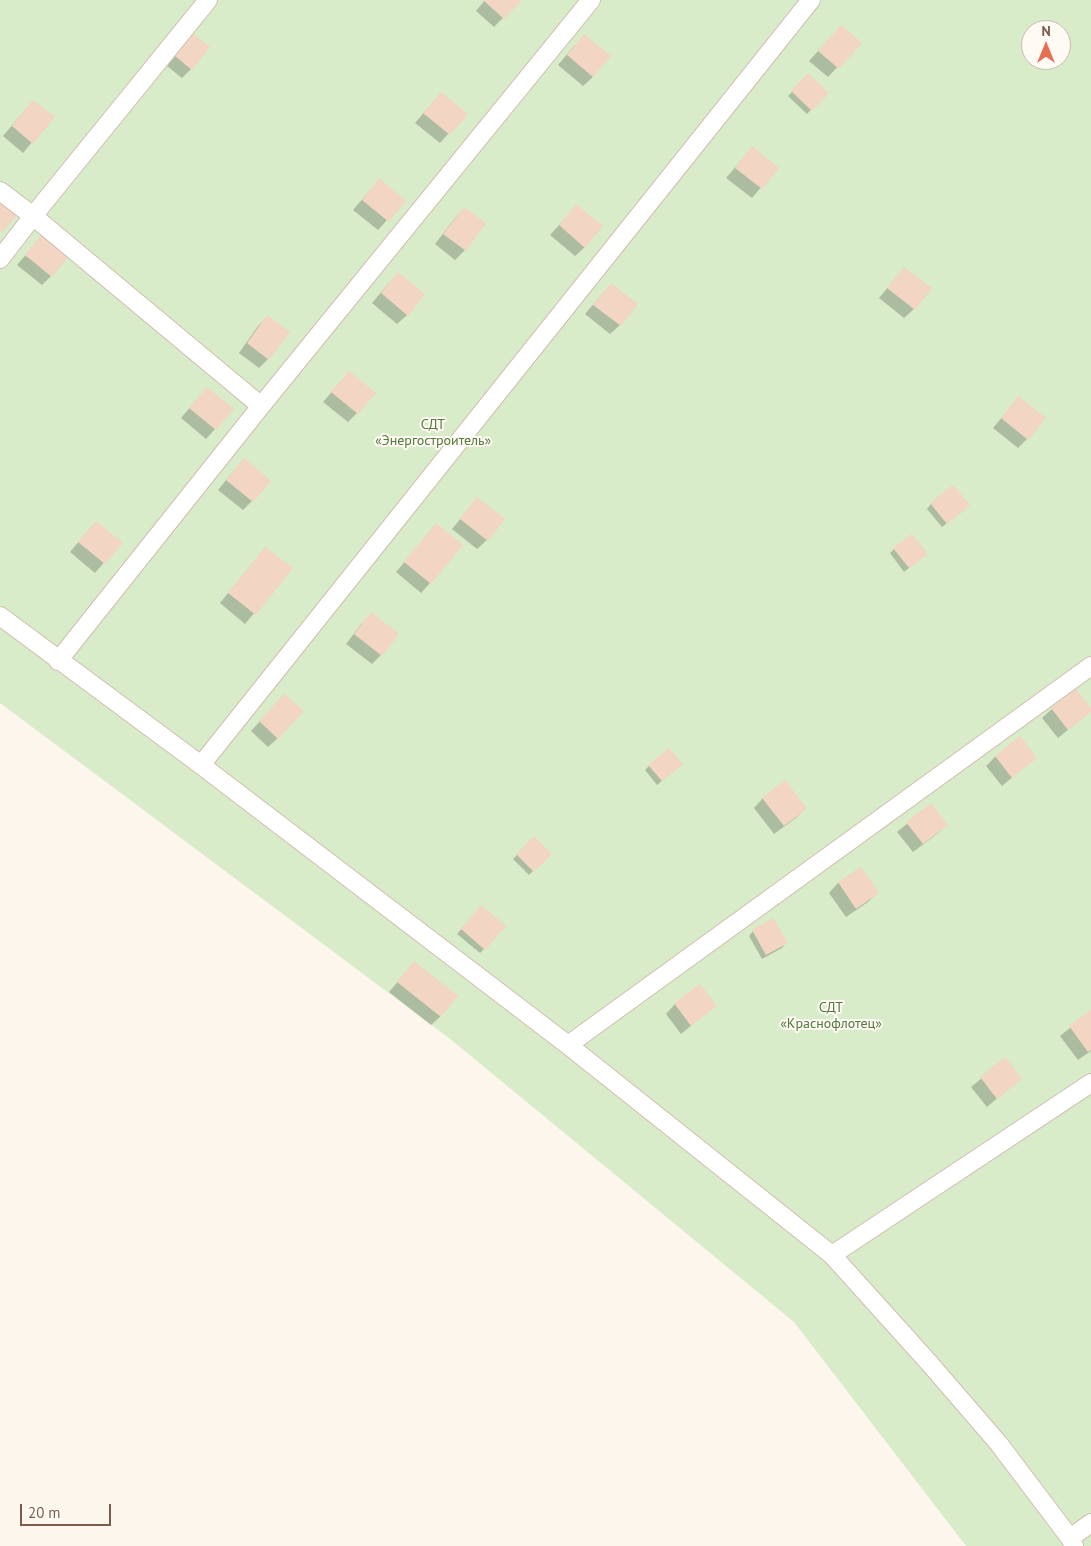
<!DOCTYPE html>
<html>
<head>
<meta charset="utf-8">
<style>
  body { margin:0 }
  #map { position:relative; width:1091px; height:1546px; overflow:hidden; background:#fdf6ec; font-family:"PT Sans",sans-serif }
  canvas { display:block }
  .north { position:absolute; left:1021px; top:20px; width:50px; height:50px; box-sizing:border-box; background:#fffaf3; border:1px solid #cabbb1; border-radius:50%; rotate:0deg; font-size:14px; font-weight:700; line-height:20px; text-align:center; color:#7a5c4d }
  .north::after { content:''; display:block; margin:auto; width:18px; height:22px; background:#e76f51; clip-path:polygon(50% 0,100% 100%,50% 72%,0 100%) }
  .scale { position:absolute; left:20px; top:1504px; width:91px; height:22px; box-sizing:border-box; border:2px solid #7a5c4d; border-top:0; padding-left:6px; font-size:15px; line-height:18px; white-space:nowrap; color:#7a5c4d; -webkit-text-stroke:4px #fffaf3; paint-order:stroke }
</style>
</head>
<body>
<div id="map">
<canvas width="1091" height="1546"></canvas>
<div class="north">N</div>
<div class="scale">20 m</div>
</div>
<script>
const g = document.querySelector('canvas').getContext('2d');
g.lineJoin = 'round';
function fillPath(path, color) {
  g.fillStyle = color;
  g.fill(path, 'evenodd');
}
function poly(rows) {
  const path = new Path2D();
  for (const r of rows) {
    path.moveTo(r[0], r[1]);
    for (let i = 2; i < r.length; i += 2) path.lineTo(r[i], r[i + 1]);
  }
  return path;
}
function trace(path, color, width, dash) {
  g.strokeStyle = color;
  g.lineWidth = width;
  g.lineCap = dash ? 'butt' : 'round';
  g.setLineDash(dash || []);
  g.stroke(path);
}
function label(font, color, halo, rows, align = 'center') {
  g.font = font + ' "PT Sans",sans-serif';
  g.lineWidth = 4;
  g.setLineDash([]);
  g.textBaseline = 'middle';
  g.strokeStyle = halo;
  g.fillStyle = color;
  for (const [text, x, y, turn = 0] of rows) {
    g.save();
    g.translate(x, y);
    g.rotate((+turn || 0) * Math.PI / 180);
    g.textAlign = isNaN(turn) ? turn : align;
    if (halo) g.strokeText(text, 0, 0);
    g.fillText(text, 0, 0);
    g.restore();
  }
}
const green = poly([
  [0,0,1091,0,1091,1546,966,1546,794,1322,449,1038,0,703],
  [1031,30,1061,30,1061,60,1031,60]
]);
const shadow = poly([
  [485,0,520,0,494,27,476,11],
  [193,35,191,69,182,78,167,66],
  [832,36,860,43,828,77,809,61],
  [575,45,593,77,583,86,558,65],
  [808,75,827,93,807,114,788,96],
  [441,93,466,114,440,143,415,123],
  [33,101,53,117,23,153,3,136],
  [752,148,777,168,752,198,726,178],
  [379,180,404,201,378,230,353,210],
  [576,206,585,247,575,256,550,235],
  [464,208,485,224,465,250,455,260,435,244,455,218],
  [43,235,51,276,42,285,17,265],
  [904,268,914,309,904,318,879,298],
  [389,283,407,315,397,324,372,303],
  [611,284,620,325,610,334,585,314],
  [267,317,268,359,259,368,239,353,258,326],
  [349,372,357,413,348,422,323,402],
  [198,398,215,429,206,439,181,418],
  [1018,398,1027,439,1018,448,993,428],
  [235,469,252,501,243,510,218,490],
  [477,499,487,540,477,549,452,529],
  [931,504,964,510,942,527,927,509],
  [436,525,430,583,421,593,396,572],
  [87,532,121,543,95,573,70,552],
  [265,548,291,569,245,624,220,603],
  [894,549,926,554,904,572,890,553],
  [362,623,381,655,372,664,346,644],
  [275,705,278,738,268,747,251,731],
  [1052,709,1091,710,1091,711,1058,738,1042,718],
  [1020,738,1035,758,1002,786,986,766,995,757],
  [649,766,677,768,657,785,645,770],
  [763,798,805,809,796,818,774,834,754,808],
  [931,804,946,825,937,834,913,852,897,832],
  [534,838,550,854,529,875,513,859],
  [860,868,877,893,868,902,846,917,829,893,838,883],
  [477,911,484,949,480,953,457,934],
  [753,931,786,943,782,948,762,959,749,936],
  [414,963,441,1016,431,1025,389,992],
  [699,986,715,1006,681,1034,666,1014,675,1004],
  [1091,1011,1091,1051,1078,1060,1060,1036],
  [1005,1059,1020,1079,987,1107,971,1087]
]);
const building = poly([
  [483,0,522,0,504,19],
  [841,25,862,43,839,69,818,51],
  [193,34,210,47,192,70,175,56],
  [584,34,611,56,593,77,567,55],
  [808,73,829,93,812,111,791,91],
  [441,92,468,114,450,135,423,113],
  [33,100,55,117,33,144,12,126],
  [752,146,779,168,762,189,735,168],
  [379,178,406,201,389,222,362,200],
  [0,194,20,211,3,232,0,230],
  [576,204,603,226,585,248,559,225],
  [464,207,486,223,466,251,443,234],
  [43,233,69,256,52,277,25,255],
  [904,267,932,288,915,310,887,288],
  [398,272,425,294,408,316,381,293],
  [611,283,638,304,621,326,593,305],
  [267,315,290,332,269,360,247,343],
  [349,371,376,393,358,414,331,392],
  [207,387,234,409,216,430,189,408],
  [1018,396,1046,418,1028,440,1001,418],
  [244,458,271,481,253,502,226,480],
  [953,485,970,505,947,524,930,503],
  [477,497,505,519,488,541,460,519],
  [96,521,123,543,105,564,78,542],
  [436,523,463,545,431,584,404,562],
  [912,534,928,554,909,568,893,548],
  [265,547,293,568,256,615,228,593],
  [371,612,399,634,382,656,354,634],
  [1076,689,1091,708,1091,712,1068,730,1051,708],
  [284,694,304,711,278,739,259,721],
  [1020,736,1037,758,1012,778,995,756],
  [669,748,683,764,662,781,648,765],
  [785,780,807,809,784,826,762,798],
  [931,803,948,825,923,844,906,822],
  [534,836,552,854,534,872,516,854],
  [861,867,879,893,856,909,838,882],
  [481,905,506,926,485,950,461,929],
  [773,918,788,943,766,955,752,930],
  [414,961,458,996,441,1017,397,982],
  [700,984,717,1006,691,1026,674,1003],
  [1091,1010,1091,1050,1088,1052,1069,1026],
  [1005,1057,1022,1079,997,1099,980,1077]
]);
const lane = poly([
  [0,191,33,216,261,406],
  [0,259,33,216,208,0],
  [0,616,201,765,568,1045,832,1255,931,1365,999,1444,1070,1538,1074,1546],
  [58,661,261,406,591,0],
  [201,765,811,0],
  [568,1045,1091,666],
  [832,1255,1091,1083],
  [1070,1538,1091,1523]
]);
const parkNames = [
  ["СДТ",433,425],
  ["«Энергостроитель»",433,441],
  ["СДТ",831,1008],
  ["«Краснофлотец»",831,1024]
];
fillPath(green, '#d8ecc9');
fillPath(shadow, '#0003');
fillPath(building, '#f3d5c3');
trace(lane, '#d1beb0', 20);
trace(lane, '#fff', 18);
label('14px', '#537a41', '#fffaf3', parkNames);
</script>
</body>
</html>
